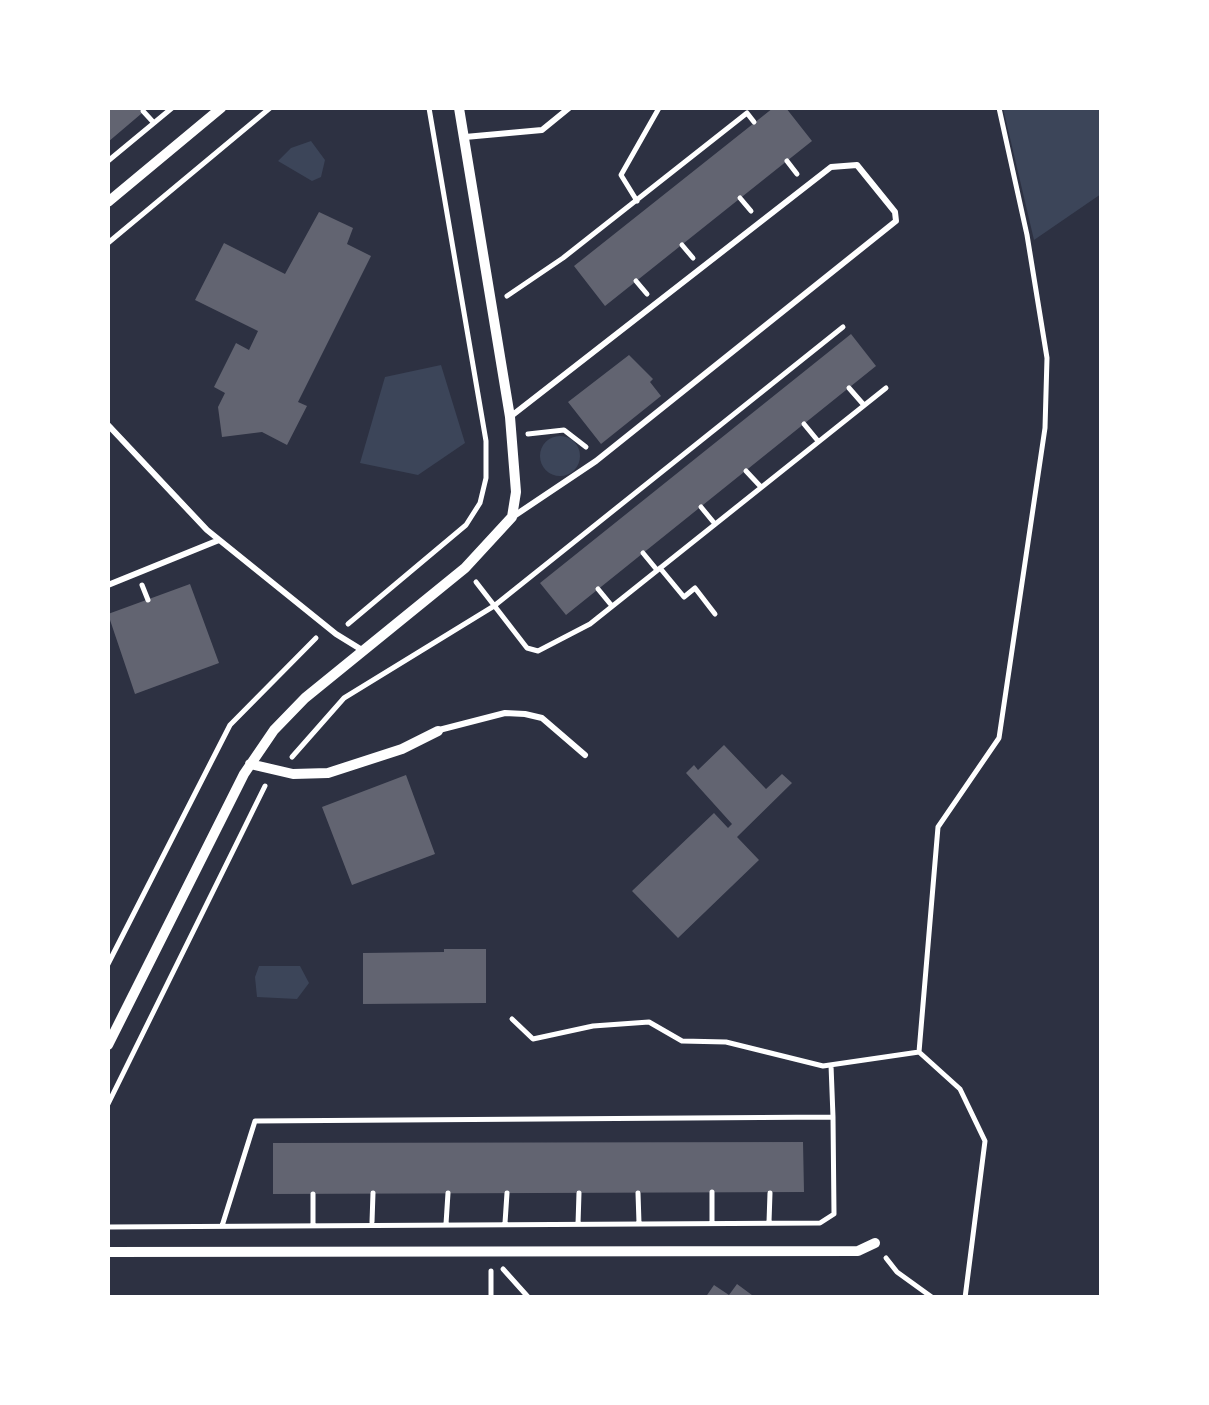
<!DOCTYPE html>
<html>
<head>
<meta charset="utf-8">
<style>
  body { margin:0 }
  #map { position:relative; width:1209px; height:1405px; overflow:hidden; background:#2d3142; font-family:Rubik,sans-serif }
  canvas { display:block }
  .frame { position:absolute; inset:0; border:110px solid #fff; pointer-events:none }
</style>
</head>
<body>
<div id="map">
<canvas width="1209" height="1405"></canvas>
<div class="frame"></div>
</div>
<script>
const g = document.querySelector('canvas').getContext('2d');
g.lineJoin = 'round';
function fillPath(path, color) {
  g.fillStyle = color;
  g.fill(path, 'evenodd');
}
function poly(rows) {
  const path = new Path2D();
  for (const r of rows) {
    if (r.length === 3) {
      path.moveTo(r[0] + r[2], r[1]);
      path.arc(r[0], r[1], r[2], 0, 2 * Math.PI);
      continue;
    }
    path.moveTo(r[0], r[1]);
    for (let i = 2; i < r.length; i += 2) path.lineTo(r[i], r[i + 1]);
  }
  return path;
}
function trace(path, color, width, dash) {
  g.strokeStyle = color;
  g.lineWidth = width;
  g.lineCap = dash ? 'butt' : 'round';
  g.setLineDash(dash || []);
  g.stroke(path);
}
const green = poly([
  [1003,108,1101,108,1101,194,1034,240],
  [311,141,325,160,321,177,312,181,278,161,291,148],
  [441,365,465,443,418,475,360,463,385,377],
  [560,456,20],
  [259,966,300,966,309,983,297,999,257,997,255,977]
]);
const building = poly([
  [108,108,148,108,108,142],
  [773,108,786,108,812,141,605,306,574,266],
  [319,212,353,228,347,244,371,256,298,402,307,406,287,445,262,432,222,437,218,407,225,393,214,387,236,343,249,350,258,331,195,300,224,243,285,274],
  [851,334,876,366,566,615,540,583],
  [629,355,653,379,650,382,661,396,601,444,568,402],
  [190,584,219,663,135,694,108,614],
  [724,745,766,789,782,774,792,783,737,837,759,860,678,938,632,891,714,813,728,828,732,824,686,773,694,765,698,770],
  [406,775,435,854,352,885,322,807],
  [444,949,486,949,486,1003,363,1004,363,953,444,952],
  [803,1142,804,1192,273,1194,273,1143],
  [737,1284,756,1298,705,1298,714,1285,729,1295]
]);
const path = poly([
  [143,111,154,123],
  [108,161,172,108],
  [787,161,797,174],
  [740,198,751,211],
  [637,201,621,175,659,108],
  [108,243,270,108],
  [682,245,693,258],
  [636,281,647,294],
  [507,296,563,258,747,113,754,122],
  [849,388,863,404],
  [804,424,818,441],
  [528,434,564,430,586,447],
  [746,471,761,487],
  [701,507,715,524],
  [643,553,657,570],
  [660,568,684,597,695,588,715,614],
  [476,582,527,648,538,651,590,624,886,388],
  [142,585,148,600],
  [598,589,612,606],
  [348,624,466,525,480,503,486,478,486,441,429,108],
  [292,757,344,698,494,606,843,327],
  [108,964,230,725,316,638],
  [512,1019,533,1039,593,1026,649,1022,682,1041,726,1042,823,1066,919,1052,960,1089,985,1141,965,1298],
  [919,1052,938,827,999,738,1045,428,1047,358,1027,235,999,108],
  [831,1065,833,1117],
  [108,1104,265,786],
  [712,1192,712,1223],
  [638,1193,639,1223],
  [313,1194,313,1224],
  [372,1222,373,1193],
  [769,1222,770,1193],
  [505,1223,507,1193],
  [446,1224,448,1193],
  [578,1224,579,1193],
  [108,1227,820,1223,834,1214,833,1117,255,1121,222,1226],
  [886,1258,897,1272,933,1298],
  [503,1269,529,1298],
  [491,1298,491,1271]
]);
const service = poly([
  [465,137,542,130,569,108],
  [510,417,831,167,857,165,895,212,896,221,596,461,514,516],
  [108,425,207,530,336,634,362,650],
  [108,585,219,540],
  [439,730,505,713,525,714,542,718,585,755]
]);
const minor = poly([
  [108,202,221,108],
  [250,764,293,774,328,773,402,749,438,731],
  [108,1045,244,774,274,730,305,698,465,568,512,517,516,492,510,417,459,108],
  [108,1252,858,1251,875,1243]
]);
fillPath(green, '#3c4559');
fillPath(building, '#626471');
trace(path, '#fff', 5);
trace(service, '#fff', 6);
trace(minor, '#fff', 10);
</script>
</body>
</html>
